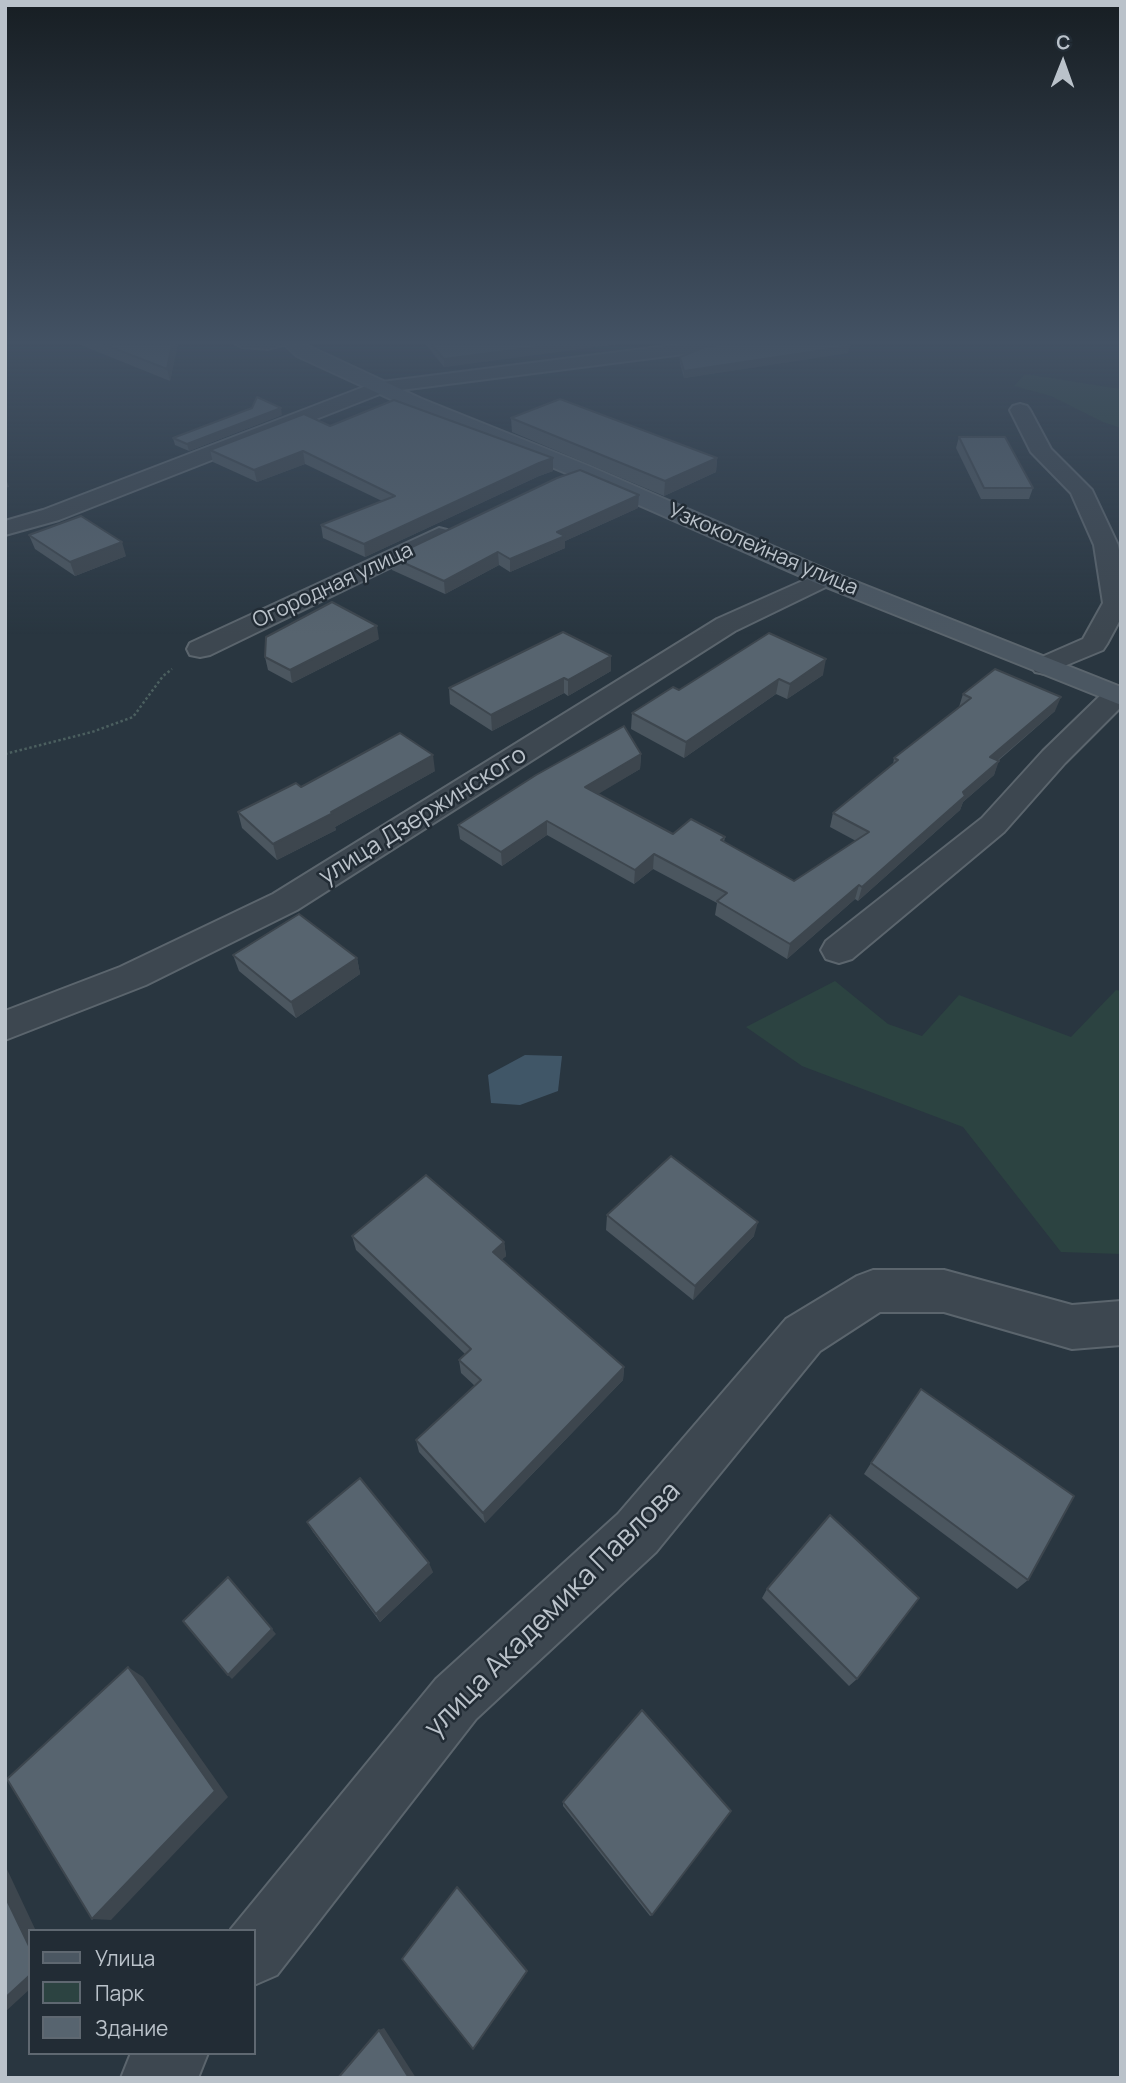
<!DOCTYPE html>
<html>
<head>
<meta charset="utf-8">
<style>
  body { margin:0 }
  #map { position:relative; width:1126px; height:2083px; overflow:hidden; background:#293640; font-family:Manrope,sans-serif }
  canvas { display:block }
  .frame { position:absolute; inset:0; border:7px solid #bac2ca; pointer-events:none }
  .legend { position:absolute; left:28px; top:1929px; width:228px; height:126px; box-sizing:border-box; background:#222c35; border:2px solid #5f6871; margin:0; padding:9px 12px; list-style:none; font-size:21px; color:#bac2ca }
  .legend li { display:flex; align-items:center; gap:14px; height:35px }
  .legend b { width:35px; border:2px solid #5f6871 }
  .north { position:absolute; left:1028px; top:28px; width:70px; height:70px; -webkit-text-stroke:5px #222c35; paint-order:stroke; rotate:1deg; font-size:19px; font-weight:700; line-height:28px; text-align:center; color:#bac2ca }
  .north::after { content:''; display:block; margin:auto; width:24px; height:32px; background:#bac2ca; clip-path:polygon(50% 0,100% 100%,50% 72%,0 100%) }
</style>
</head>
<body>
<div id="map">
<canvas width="1126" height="2083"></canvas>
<div class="frame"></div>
<ul class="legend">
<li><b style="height:9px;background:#4b5762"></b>Улица</li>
<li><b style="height:19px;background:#2c4341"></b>Парк</li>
<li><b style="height:19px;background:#57646f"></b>Здание</li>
</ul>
<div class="north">С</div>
</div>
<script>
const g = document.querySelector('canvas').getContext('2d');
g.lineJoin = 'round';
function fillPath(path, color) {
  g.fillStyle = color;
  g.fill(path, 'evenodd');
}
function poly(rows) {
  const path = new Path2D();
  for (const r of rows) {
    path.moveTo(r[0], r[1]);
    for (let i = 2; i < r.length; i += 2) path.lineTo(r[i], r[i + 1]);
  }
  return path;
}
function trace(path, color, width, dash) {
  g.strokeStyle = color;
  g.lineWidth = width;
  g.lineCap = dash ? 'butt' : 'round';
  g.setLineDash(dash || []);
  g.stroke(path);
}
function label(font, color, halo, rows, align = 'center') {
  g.font = font + ' Manrope,sans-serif';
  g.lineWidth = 5;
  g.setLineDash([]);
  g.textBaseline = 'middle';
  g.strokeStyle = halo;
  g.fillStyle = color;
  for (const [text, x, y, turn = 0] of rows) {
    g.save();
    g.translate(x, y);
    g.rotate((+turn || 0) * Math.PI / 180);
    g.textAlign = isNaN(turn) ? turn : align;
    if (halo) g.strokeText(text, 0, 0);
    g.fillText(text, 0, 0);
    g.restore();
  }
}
const green = poly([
  [1025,374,1121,389,1121,428,1103,422,1051,396,1014,386],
  [835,981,888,1024,922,1036,959,995,1071,1037,1116,990,1121,991,1121,1254,1061,1252,963,1127,802,1066,746,1027]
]);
const water = poly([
  [525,1055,562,1056,558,1091,520,1105,491,1103,488,1075]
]);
const path = poly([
  [5,754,92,732,133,717,163,676,172,669]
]);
const lane = poly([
  [236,344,287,344,268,349,242,347,236,344]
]);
const street = poly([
  [682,344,732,344,723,349,385,392,59,520,5,535,5,521,43,510,374,383,682,344],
  [1020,404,1027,406,1030,410,1051,449,1092,490,1118,545,1121,560,1121,618,1107,644,1103,650,1045,674,1035,672,1031,666,1035,660,1083,639,1103,603,1094,545,1071,493,1031,452,1010,410,1013,406,1020,404],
  [439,528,447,530,451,535,447,540,210,655,200,657,190,655,187,649,190,643,439,528],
  [825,571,834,573,837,578,834,583,735,631,297,910,146,985,5,1040,5,1011,120,967,273,894,717,619,825,571],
  [1117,687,1121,687,1121,707,1065,763,1004,832,852,959,839,963,826,959,821,950,826,941,982,818,1043,751,1107,689,1117,687],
  [873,1270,944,1270,1072,1305,1121,1301,1121,1345,1072,1349,944,1312,880,1312,820,1351,656,1552,476,1719,277,1975,254,1985,254,1931,231,1929,436,1679,618,1514,786,1319,857,1276,873,1270],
  [131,2053,208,2053,198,2078,121,2078,131,2053]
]);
const secondary = poly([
  [284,344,304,344,422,399,589,466,834,573,1121,687,1121,705,816,583,573,476,408,407,297,356,284,344]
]);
const wall = poly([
  [78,344,178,344,170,381],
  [425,344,618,344,444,367],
  [850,346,848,353,684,378,680,364,680,357],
  [282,415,189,451,175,445,173,438],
  [511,418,717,458,716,472,664,496,512,432],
  [330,426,553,458,553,471,539,476,365,557,323,538,321,525,382,501,305,464,257,482,213,462,210,450],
  [959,437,1033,488,1029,499,981,499,956,448],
  [638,508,565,541,565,548,510,572,499,565,445,594,392,570,391,557],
  [29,535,126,556,75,576,35,549],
  [769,633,823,675,787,699,776,694,684,758,631,729,632,713,679,690],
  [379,639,292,683,268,670,265,657],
  [611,671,568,696,564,693,492,731,450,704,449,688],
  [963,694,1055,711,998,761,994,775,963,802,960,810,858,901,855,899,787,959,715,915,717,903,653,869,634,884,547,835,502,866,460,839,458,825,641,754,640,769,597,794,673,834,725,837,724,842,794,881,856,841,830,827,833,813,893,765,894,758,959,707],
  [435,771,335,827,336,830,277,860,242,828,238,812,301,787],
  [233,955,357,958,360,974,296,1018,239,971],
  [607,1215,754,1236,693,1300,606,1230],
  [352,1236,504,1242,506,1256,501,1260,624,1367,623,1380,485,1523,419,1452,416,1440,475,1386,461,1373,459,1360,465,1354,356,1250],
  [871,1463,1028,1580,1017,1589,864,1474],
  [307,1522,433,1572,380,1622,313,1532],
  [767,1589,857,1679,849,1686,762,1598],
  [563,1802,652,1915,650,1916,563,1806]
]);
const shadedWall = poly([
  [172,344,178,344,170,381,167,369],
  [559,344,618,344,444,367,444,359],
  [850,346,848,353,684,378,684,371],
  [281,408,282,415,189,451,187,444],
  [303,451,305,464,257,482,254,470],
  [553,458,553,471,539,476,365,557,364,544,539,463],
  [717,458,716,472,664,496,665,481],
  [5,476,9,487,5,488],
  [639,495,638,508,565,541,565,548,510,572,510,559,557,532],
  [122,542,126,556,75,576,70,562],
  [498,552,499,565,445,594,444,581],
  [377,626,379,639,292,683,290,670],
  [611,656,611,671,568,696,568,680],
  [826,659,823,675,787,699,790,684],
  [564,678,564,693,492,731,491,715],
  [779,679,776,694,684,758,686,742],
  [1061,697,1055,711,985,771,990,757],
  [641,754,640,769,585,802,585,787],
  [433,755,435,771,335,827,336,830,277,860,273,844],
  [999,761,994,775,963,802,960,810,858,901,862,887,963,792],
  [547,821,547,835,502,866,501,852],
  [654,854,653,869,634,884,635,870],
  [859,885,855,899,787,959,790,944],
  [357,958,360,974,296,1018,291,1002],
  [758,1222,754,1236,693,1300,695,1286],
  [504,1242,506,1256,494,1266,493,1252],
  [624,1367,623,1380,485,1523,483,1513],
  [429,1563,433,1572,380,1622,376,1614],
  [228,1577,276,1634,232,1679,228,1675],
  [128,1667,143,1677,228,1797,111,1920,92,1919],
  [5,1865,36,1931,30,1931,30,1948,5,1896],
  [457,1887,528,1971,473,2049],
  [30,1975,30,1989,5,2012,5,1998],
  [384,2028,416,2078,409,2078,379,2030]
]);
const building = poly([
  [103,344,172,344,167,369,103,344],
  [431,344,559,344,444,359,431,344],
  [727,344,846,344,850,346,684,371,680,357,705,347,727,344],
  [257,397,281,408,187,444,173,438,252,408,257,397],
  [560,399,717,458,665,481,511,418,560,399],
  [394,400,553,458,539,463,364,544,321,525,395,496,303,451,254,470,210,450,304,414,330,426,394,400],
  [959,437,1005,437,1033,488,984,488,959,437],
  [580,470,639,495,557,532,565,536,510,559,498,552,444,581,391,557,557,478,580,470],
  [81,516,122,542,70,562,29,535,81,516],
  [332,602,377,626,290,670,265,657,266,637,332,602],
  [563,632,611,656,568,680,564,678,491,715,449,688,563,632],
  [769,633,826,659,790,684,779,679,686,742,632,713,673,687,679,690,769,633],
  [995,669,1061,697,990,757,999,761,963,792,965,796,862,887,859,885,790,944,717,901,727,893,654,854,635,870,547,821,501,852,458,825,536,775,624,726,641,754,585,787,673,834,691,819,725,837,721,840,794,881,869,832,833,813,898,760,894,758,971,698,963,694,995,669],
  [400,733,433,755,331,812,333,813,273,844,238,812,296,783,301,787,400,733],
  [299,914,357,958,291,1002,233,955,299,914],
  [671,1156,758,1222,695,1286,607,1215,671,1156],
  [426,1175,504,1242,493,1252,624,1367,483,1513,416,1440,481,1380,459,1360,471,1349,352,1236,426,1175],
  [921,1389,1074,1496,1028,1580,871,1463,921,1389],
  [360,1478,429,1563,376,1614,307,1522,360,1478],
  [830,1515,919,1598,857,1679,767,1589,830,1515],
  [228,1577,272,1629,228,1675,183,1621,228,1577],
  [128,1667,215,1791,92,1919,7,1779,128,1667],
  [642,1710,731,1811,652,1915,563,1802,642,1710],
  [457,1887,527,1971,473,2049,402,1959,457,1887],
  [5,1896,30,1948,30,1975,5,1998,5,1896],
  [379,2030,409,2078,338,2078,379,2030]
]);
const farStreetnames = [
  ["Узкоколейная улица",763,550,23],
  ["Огородная улица",333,586,-25]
];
const streetNames = [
  ["улица Дзержинского",423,816,-32]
];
const nearStreetnames = [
  ["улица Академика Павлова",553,1610,-45]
];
fillPath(green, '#2c4341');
fillPath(water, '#405667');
trace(lane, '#5b656d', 4);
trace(street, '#5b656d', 4);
trace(secondary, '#5b656d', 4);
trace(path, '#4b5f5f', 2.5, [2.5, 2.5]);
fillPath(lane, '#3d4750');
fillPath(street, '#3d4750');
fillPath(secondary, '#4b5762');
fillPath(wall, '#4b565f');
fillPath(shadedWall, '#3d464e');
fillPath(building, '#57646f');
trace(building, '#3d464e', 2);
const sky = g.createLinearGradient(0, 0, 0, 635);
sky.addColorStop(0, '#171e23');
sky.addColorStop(0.54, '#435264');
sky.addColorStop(1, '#43526400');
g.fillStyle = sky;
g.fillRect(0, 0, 1126, 635);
label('21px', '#bac2ca', '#222c35', farStreetnames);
label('24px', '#bac2ca', '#222c35', streetNames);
label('28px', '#bac2ca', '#222c35', nearStreetnames);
</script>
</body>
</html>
